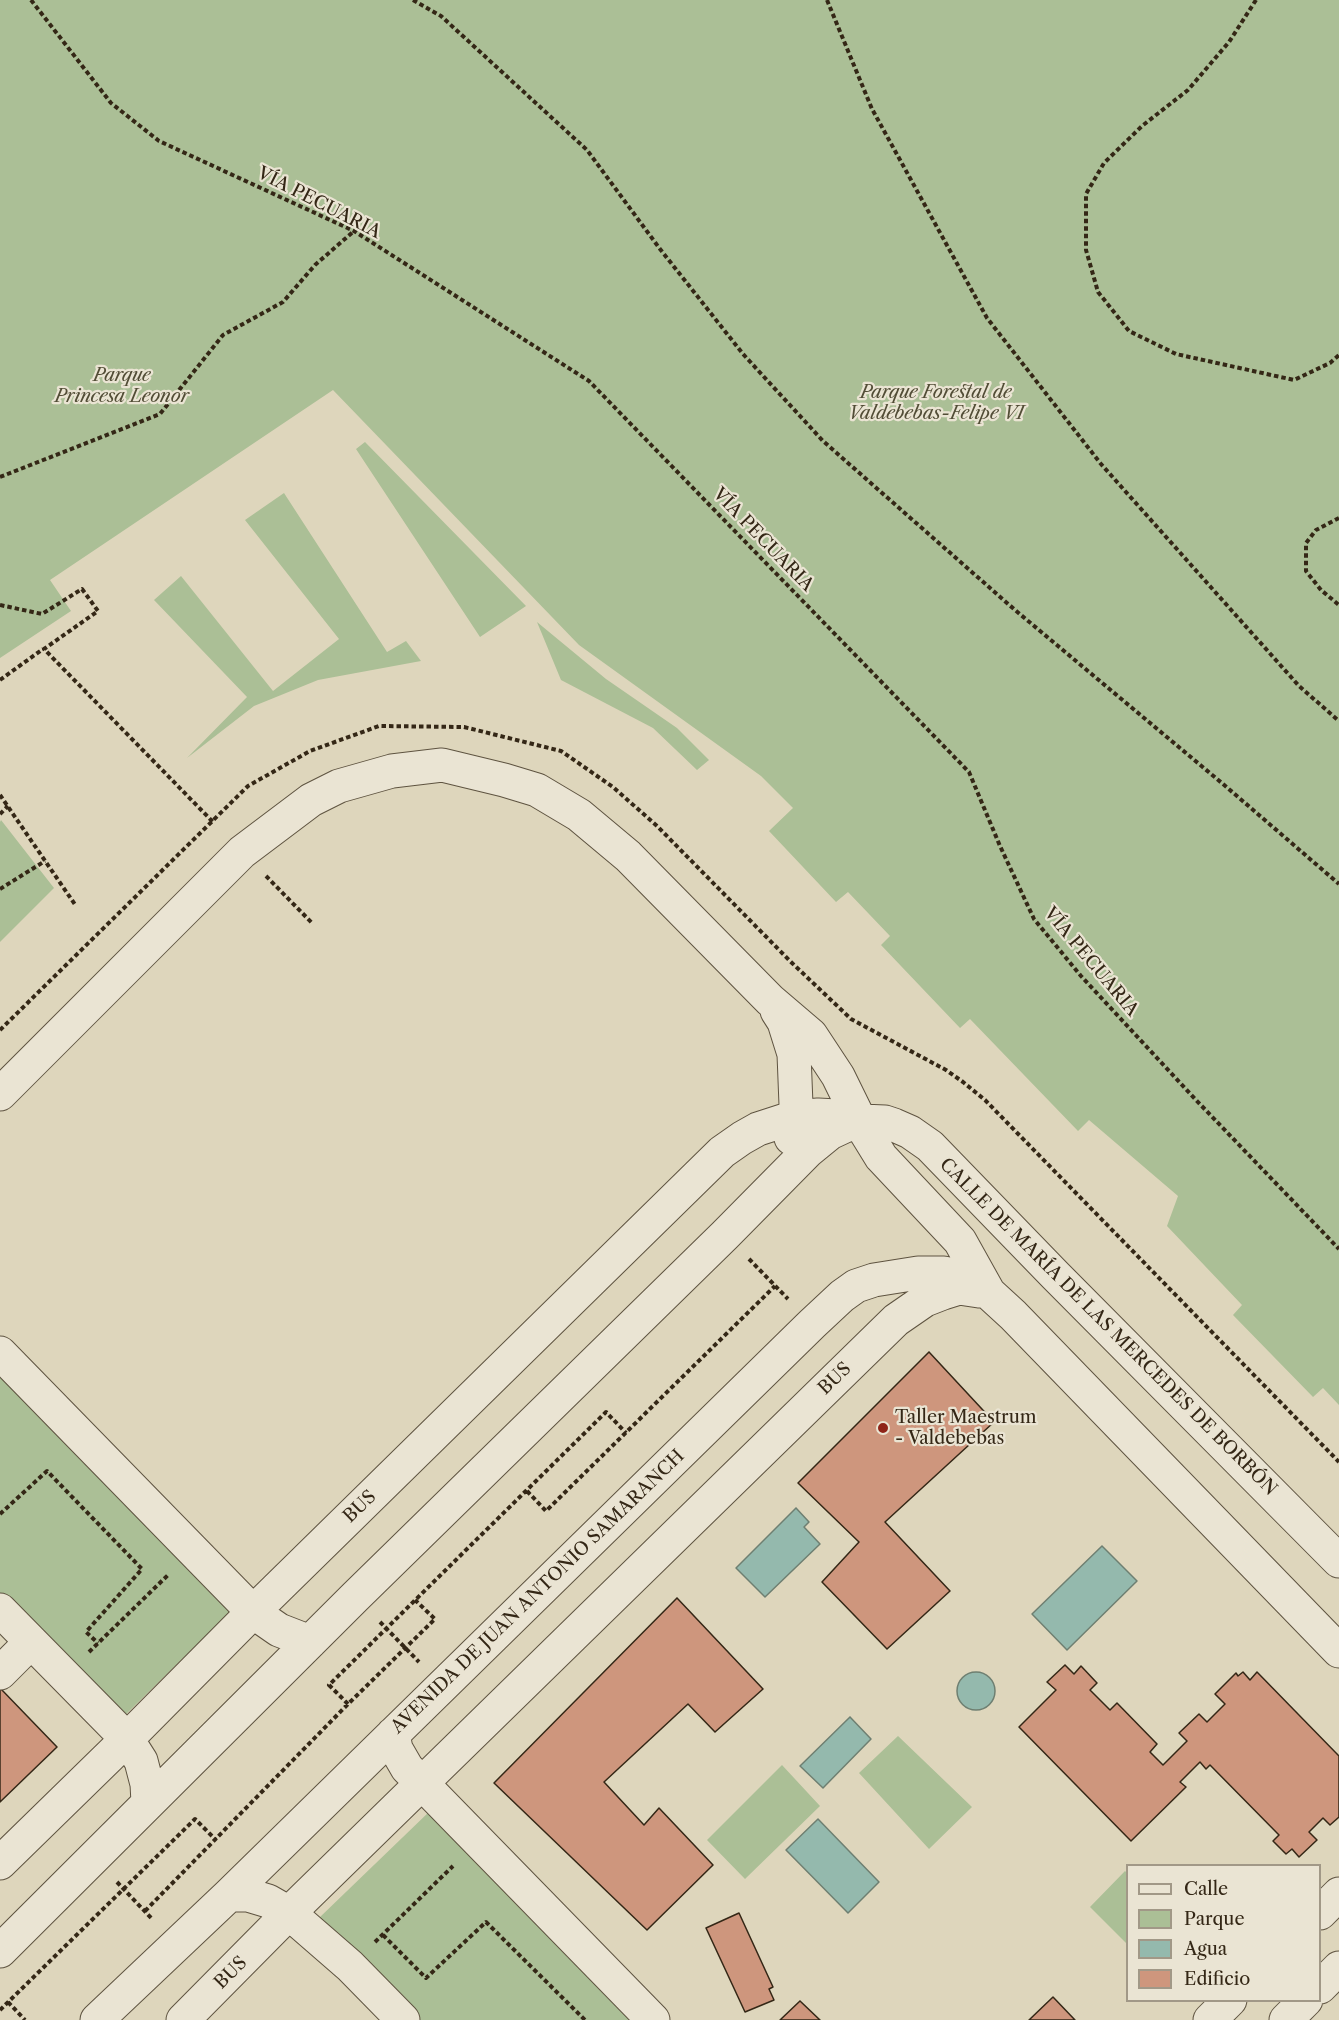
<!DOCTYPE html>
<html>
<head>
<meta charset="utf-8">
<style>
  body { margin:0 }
  #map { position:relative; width:1339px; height:2020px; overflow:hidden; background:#ded6bc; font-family:"Libre Caslon Text",serif }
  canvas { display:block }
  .legend { position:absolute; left:1126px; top:1864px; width:195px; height:138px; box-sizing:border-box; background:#eae4d3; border:2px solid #a19887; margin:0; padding:8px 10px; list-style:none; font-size:18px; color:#342716 }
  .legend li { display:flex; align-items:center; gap:12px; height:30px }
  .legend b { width:30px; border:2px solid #a19887 }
</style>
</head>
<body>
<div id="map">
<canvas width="1339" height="2020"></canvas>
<ul class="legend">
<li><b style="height:8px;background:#eae4d3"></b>Calle</li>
<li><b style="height:16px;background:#abbf96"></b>Parque</li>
<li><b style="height:16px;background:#94b9ad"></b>Agua</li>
<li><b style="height:16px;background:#ce967d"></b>Edificio</li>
</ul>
</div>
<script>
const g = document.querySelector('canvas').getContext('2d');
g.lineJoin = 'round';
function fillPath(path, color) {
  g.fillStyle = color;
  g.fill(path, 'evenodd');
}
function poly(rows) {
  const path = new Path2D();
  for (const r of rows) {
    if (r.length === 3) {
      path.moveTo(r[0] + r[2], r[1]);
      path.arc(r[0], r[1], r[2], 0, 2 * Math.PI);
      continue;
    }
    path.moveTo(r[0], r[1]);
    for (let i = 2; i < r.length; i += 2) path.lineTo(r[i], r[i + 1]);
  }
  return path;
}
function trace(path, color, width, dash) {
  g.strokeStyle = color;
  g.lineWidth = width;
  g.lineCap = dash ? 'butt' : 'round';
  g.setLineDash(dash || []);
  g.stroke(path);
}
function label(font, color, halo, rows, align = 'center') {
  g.font = font + ' "Libre Caslon Text",serif';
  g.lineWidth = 4.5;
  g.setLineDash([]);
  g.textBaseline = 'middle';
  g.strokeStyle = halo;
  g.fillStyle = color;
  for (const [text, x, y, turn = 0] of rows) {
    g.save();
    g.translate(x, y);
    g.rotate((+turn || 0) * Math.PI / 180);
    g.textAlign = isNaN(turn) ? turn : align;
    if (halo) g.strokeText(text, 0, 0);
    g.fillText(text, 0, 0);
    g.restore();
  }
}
const green = poly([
  [0,0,1339,0,1339,1405,1323,1388,1313,1397,1233,1315,1242,1305,1167,1226,1178,1196,1089,1120,1078,1131,970,1019,960,1028,881,945,890,936,848,892,836,902,769,831,793,808,761,776,579,645,333,390,50,580,71,611,0,658],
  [365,442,526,606,480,637,356,449],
  [284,493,387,652,406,641,421,661,318,680,254,706,187,758,247,697,154,600,181,576,273,691,339,639,245,520],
  [537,622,606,679,677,728,709,760,697,770,653,728,561,680],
  [1,820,54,888,0,942,0,822],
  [0,1377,230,1612,118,1722,0,1600],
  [898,1736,972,1807,929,1849,859,1773],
  [782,1765,820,1806,745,1879,707,1840],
  [431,1810,636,2020,418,2020,319,1918],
  [1125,1871,1128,1874,1127,1944,1090,1907]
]);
const water = poly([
  [796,1508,809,1522,804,1527,820,1544,765,1597,736,1568,796,1508],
  [1102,1546,1137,1581,1067,1650,1032,1614,1102,1546],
  [976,1691,19],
  [850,1717,871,1739,823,1788,800,1766,850,1717],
  [818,1819,879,1882,848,1913,786,1850,818,1819]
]);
const building = poly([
  [929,1352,994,1422,885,1522,950,1591,887,1649,822,1582,859,1542,798,1483,929,1352],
  [677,1598,763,1689,715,1732,688,1704,604,1782,644,1825,659,1808,713,1865,647,1930,494,1783,677,1598],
  [1065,1665,1074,1674,1081,1666,1097,1683,1090,1690,1110,1710,1117,1703,1157,1744,1150,1752,1163,1765,1187,1741,1179,1733,1199,1714,1207,1722,1225,1704,1215,1694,1236,1673,1238,1676,1243,1672,1250,1680,1257,1672,1339,1756,1339,1817,1330,1825,1323,1818,1309,1832,1317,1840,1299,1857,1292,1849,1286,1854,1273,1841,1279,1835,1210,1765,1206,1769,1200,1762,1180,1782,1186,1787,1131,1841,1019,1727,1056,1690,1047,1682,1065,1665],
  [0,1688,57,1747,0,1802,0,1688],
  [739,1913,773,1987,769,1989,774,2000,745,2012,706,1928,739,1913],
  [1053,1997,1075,2020,1029,2020,1053,1997],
  [800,2001,820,2020,780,2020,800,2001]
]);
const path = poly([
  [31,0,111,103,159,141,354,231,589,381,969,772,1000,846,1034,919,1081,976,1196,1100,1339,1249],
  [413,0,441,16,587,150,660,249,743,354,823,441,1015,610,1223,784,1339,884],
  [827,0,872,109,987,318,1101,464,1299,686,1339,721],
  [1256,0,1229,42,1188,90,1142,126,1104,163,1086,194,1086,250,1098,292,1129,331,1176,354,1294,380,1330,363,1339,355],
  [0,477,160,414,223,335,283,302,315,265,354,231],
  [1339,518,1316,530,1306,543,1306,571,1321,590,1339,605],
  [0,605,42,614,82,589,98,611,44,649,213,822],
  [0,680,43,649],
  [0,795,76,906],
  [0,814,8,806],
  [266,876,312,923],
  [0,889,45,861],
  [0,1030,248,786,310,751,379,726,464,727,561,751,613,787,657,826,791,962,851,1019,946,1070,963,1082,985,1100,1339,1462],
  [749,1259,788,1299],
  [527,1491,546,1511,775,1286],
  [0,1514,47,1471,142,1569,86,1632,98,1643],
  [380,1622,419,1662],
  [89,1652,168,1575],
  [348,1704,329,1685,606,1412,626,1433],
  [117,1882,153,1920],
  [145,1911,348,1704,435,1619,415,1600],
  [383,1935,426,1978,486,1922,585,2020],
  [375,1942,453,1866],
  [8,2002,25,2020],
  [0,2010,195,1819,216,1840]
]);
const minor = poly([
  [777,1011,784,1022,794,1054,796,1105,791,1138],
  [0,1094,242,852,311,800,339,786,392,771,442,765,504,780,537,790,579,815,628,856,770,1000,811,1035,838,1076,865,1131,881,1157,960,1241,989,1293],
  [0,1353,253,1612,279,1630,310,1642],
  [0,1610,127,1739,141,1761,147,1784,148,1803],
  [0,1673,31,1642],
  [393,1734,396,1749,407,1768,653,2020],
  [0,1863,127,1739,253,1612,722,1152,742,1138,758,1129,795,1117,818,1115,837,1116,859,1121],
  [229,1895,248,1895,268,1901,289,1913,350,1966,403,2020],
  [1320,1913,1339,1894],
  [0,1951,355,1597,725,1235,808,1151,830,1133,845,1126,861,1121,885,1122,894,1125,910,1132,930,1146,1055,1275,1339,1561],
  [1320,1987,1339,1968],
  [97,2020,229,1895,812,1324,842,1296,856,1286,874,1280,918,1273,944,1273,960,1277,989,1293,1013,1315,1339,1651],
  [183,2020,289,1913,896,1320,925,1300,943,1293,959,1288,979,1291],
  [1210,2020,1230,2000],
  [1286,2020,1306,2000]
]);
const markers = [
  [883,1428,6,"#8f2418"]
];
const streetNames = [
  ["VÍA PECUARIA",319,203,27],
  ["VÍA PECUARIA",763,540,46],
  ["VÍA PECUARIA",1091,962,50],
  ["CALLE DE MARÍA DE LAS MERCEDES DE BORBÓN",1108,1327,45],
  ["BUS",835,1379,-44],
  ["BUS",360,1507,-44],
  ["AVENIDA DE JUAN ANTONIO SAMARANCH",538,1592,-44],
  ["BUS",231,1973,-45]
];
const parkNames = [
  ["Parque",122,376],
  ["Princesa Leonor",122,397],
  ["Parque Forestal de",936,393],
  ["Valdebebas-Felipe VI",936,414]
];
const poiNames = [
  ["Taller Maestrum",895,1418],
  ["- Valdebebas",895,1439]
];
fillPath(green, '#abbf96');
fillPath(water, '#94b9ad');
trace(water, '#6e7f71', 1.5);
fillPath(building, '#ce967d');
trace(building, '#342716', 1.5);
trace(minor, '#5e5340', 35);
trace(path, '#342716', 4, [4.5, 3]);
trace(minor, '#eae4d3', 33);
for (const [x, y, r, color] of markers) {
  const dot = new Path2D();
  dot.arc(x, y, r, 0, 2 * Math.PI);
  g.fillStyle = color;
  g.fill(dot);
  trace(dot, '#eae4d3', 2);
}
label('18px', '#342716', '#eae4d3', streetNames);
label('italic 18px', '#524d36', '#eae4d3', parkNames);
label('18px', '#342716', '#eae4d3', poiNames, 'left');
</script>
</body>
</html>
